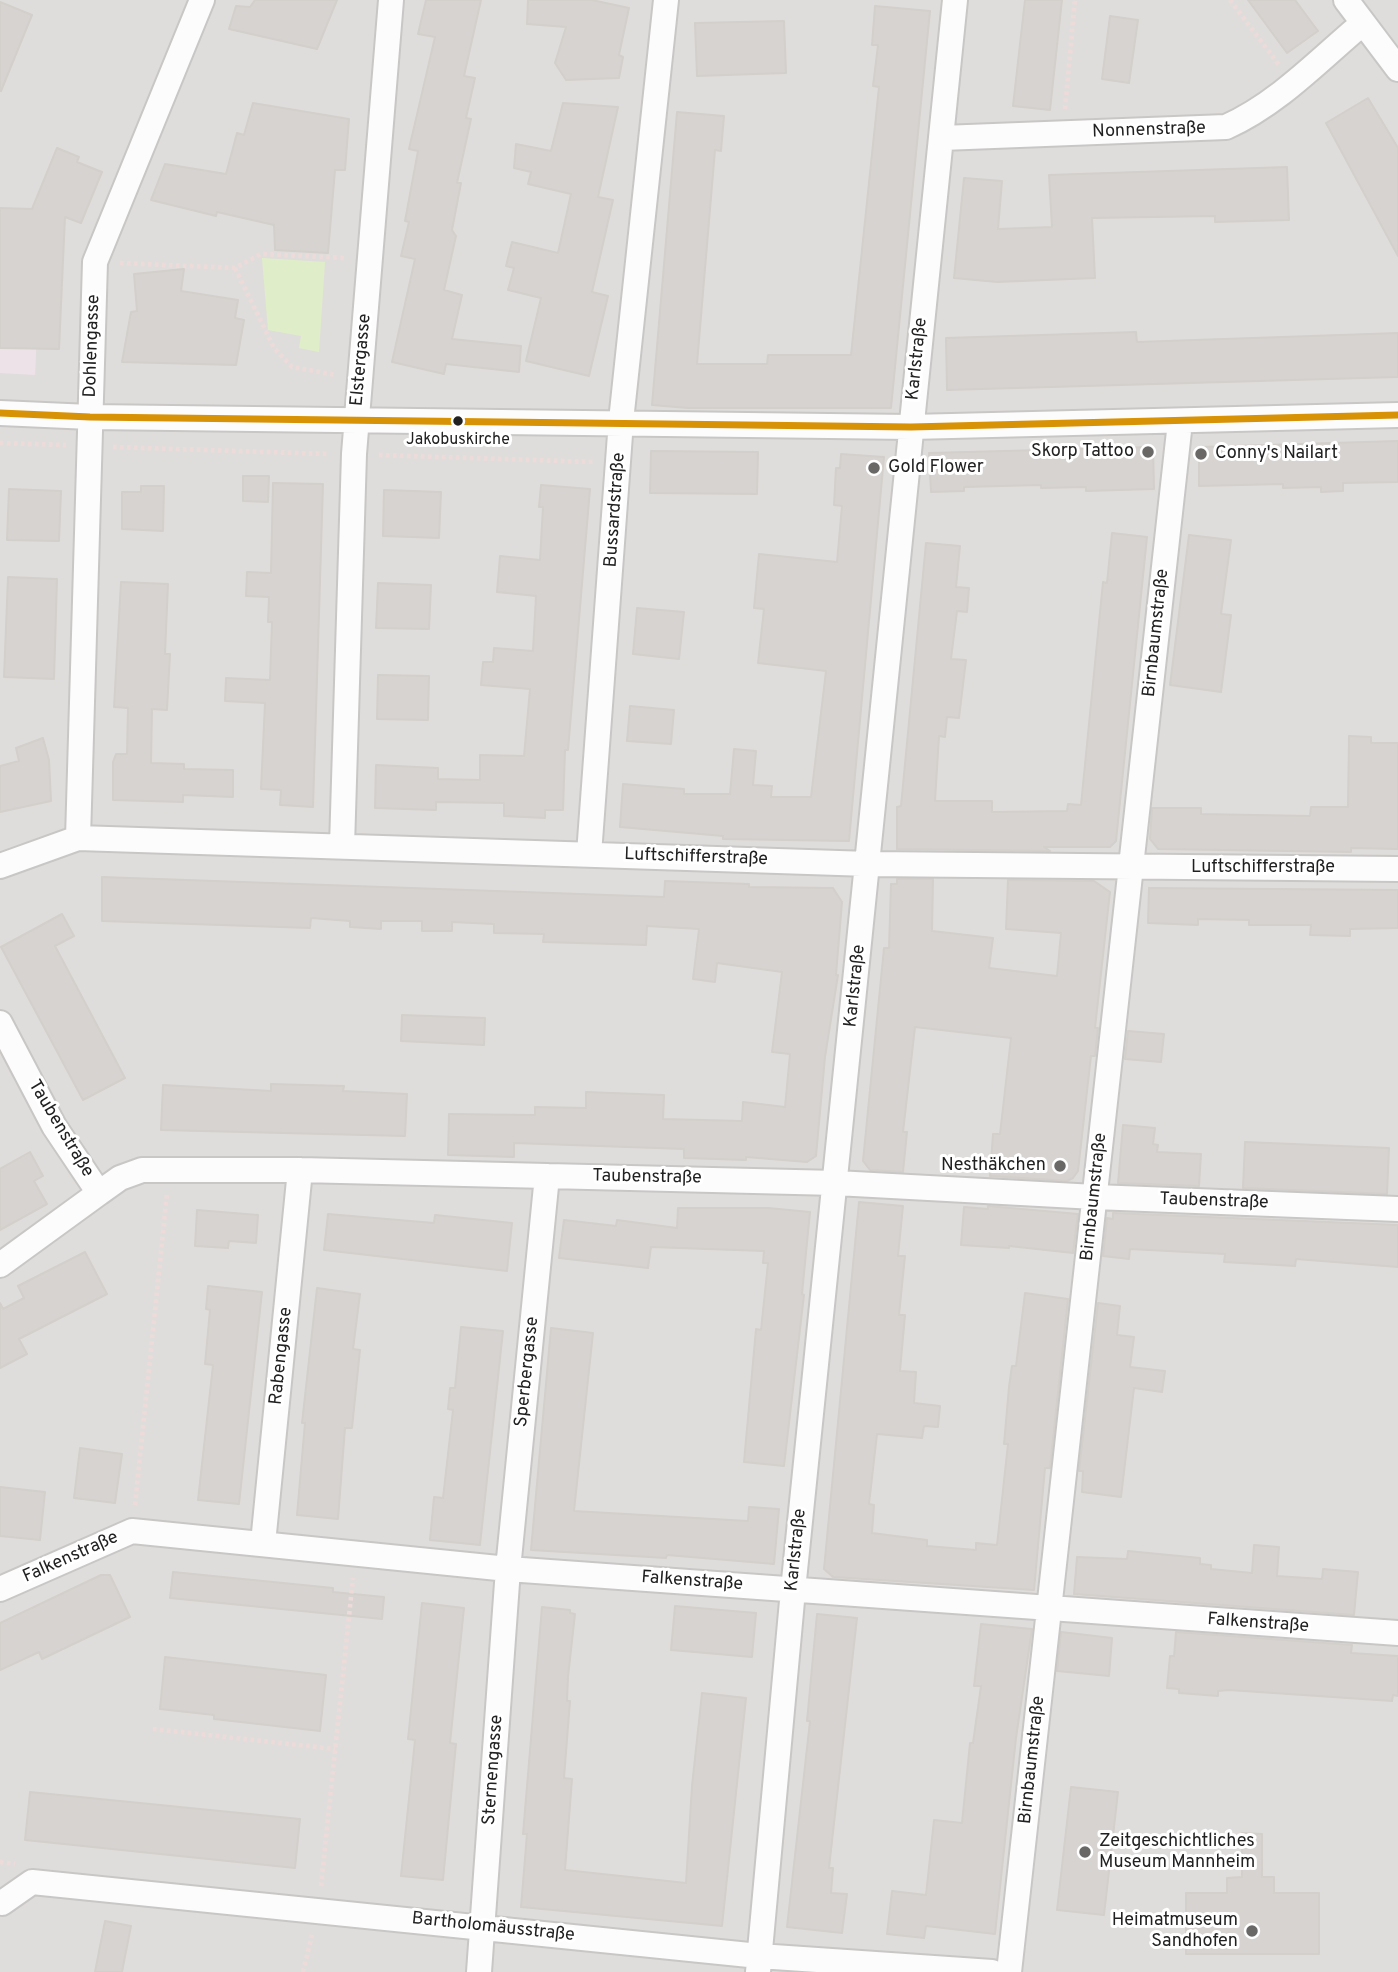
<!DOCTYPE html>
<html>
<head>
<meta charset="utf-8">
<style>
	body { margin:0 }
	canvas { display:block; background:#f0edea }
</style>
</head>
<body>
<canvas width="1398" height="1972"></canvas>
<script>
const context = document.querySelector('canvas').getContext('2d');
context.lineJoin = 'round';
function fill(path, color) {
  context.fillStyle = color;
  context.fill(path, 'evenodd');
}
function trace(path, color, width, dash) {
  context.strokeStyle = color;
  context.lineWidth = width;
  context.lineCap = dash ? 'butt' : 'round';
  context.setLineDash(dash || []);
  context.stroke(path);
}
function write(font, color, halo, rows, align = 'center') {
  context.font = font + ' Overpass,sans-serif';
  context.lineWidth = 6;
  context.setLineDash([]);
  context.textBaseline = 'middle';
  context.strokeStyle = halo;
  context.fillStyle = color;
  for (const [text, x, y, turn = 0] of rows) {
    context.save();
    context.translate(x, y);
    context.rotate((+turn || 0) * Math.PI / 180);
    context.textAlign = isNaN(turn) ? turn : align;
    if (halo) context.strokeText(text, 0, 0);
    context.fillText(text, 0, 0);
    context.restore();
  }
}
const residential = new Path2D(`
	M 0,0 L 1398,0 L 1398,1972 L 0,1972 Z`);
const industrial = new Path2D(`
	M 0,329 L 37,331 L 35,375 L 0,373 Z`);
const grass = new Path2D(`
	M 262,258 L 325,262 L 319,352 L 299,348 L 301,336 L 268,330 Z`);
const building = new Path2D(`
	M 255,0 L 337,0 L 317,49 L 229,29 L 236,6 L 250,7 Z
	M 426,0 L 481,0 L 464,76 L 475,78 L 466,118 L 471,119 L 457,183 L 461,183 L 452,230 L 456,236 L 444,290 L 462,295 L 452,339 L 521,346 L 519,372 L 446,364 L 444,374 L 392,362 L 415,259 L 401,256 L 409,222 L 405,221 L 418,151 L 409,149 L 435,37 L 418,34 Z
	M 528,0 L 592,0 L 629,8 L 619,55 L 623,57 L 619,78 L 566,80 L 555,63 L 566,27 L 527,24 Z
	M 1025,0 L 1062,0 L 1050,110 L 1013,106 Z
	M 1248,0 L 1295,0 L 1318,31 L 1287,53 Z
	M 0,2 L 32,15 L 1,91 L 0,91 Z
	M 875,6 L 930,11 L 891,408 L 688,408 L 652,405 L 677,112 L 724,116 L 721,151 L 715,150 L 697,364 L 767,364 L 768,355 L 851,355 L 879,87 L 873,86 L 878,45 L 872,45 Z
	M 1110,16 L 1138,20 L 1129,83 L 1102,79 Z
	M 784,21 L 786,73 L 697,76 L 695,23 Z
	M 1368,98 L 1398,148 L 1398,256 L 1326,123 Z
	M 253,103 L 349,119 L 345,170 L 335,170 L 328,253 L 275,250 L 274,225 L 217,212 L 216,216 L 151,200 L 165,164 L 226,174 L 237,133 L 244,135 Z
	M 563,103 L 618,107 L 598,197 L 613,200 L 592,292 L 608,296 L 589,376 L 526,361 L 541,298 L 508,290 L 514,268 L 506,266 L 512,242 L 558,253 L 571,194 L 528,184 L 531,172 L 514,168 L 516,144 L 551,151 Z
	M 57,148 L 79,157 L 77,162 L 102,172 L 81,223 L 65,217 L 59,349 L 0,348 L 0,208 L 32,209 Z
	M 1287,167 L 1289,220 L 1215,222 L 1215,216 L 1092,218 L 1095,278 L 997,282 L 954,278 L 964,178 L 1002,181 L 998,229 L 1052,227 L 1049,175 Z
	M 184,269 L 181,291 L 238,300 L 235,318 L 244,320 L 236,365 L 122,362 L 131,312 L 137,311 L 134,274 Z
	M 1136,332 L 1137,342 L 1398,333 L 1398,377 L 947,390 L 946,338 Z
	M 1398,441 L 1398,482 L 1343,483 L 1343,491 L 1321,492 L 1321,487 L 1283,488 L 1283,484 L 1199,486 L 1199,447 Z
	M 1153,447 L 1154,489 L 1086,491 L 1086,487 L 1041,488 L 1041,485 L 964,487 L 964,491 L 931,492 L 929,453 Z
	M 651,451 L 758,452 L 757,494 L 650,493 Z
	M 841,454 L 884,457 L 849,841 L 723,839 L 723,836 L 620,827 L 623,784 L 684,789 L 684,794 L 730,794 L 734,749 L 756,751 L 753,785 L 772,786 L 771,797 L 811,797 L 826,671 L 758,663 L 764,609 L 754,608 L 759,554 L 837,562 L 842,506 L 834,505 L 836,468 L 840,468 Z
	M 243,476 L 269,476 L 268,502 L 243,501 Z
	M 273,483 L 323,484 L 313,807 L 280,805 L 281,790 L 261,789 L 265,703 L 225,701 L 226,678 L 270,680 L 272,622 L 268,622 L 269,597 L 246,596 L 247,572 L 271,573 Z
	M 541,485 L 590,489 L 568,750 L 565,750 L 563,810 L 545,810 L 545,818 L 504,816 L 504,803 L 436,802 L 436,810 L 375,808 L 376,765 L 438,768 L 438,779 L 480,780 L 480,755 L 524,756 L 530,689 L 481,685 L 483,662 L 493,662 L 494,648 L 533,651 L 536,596 L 497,592 L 500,556 L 540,560 L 543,507 L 539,507 Z
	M 141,486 L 164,486 L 163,531 L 122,529 L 122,492 L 141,492 Z
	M 9,489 L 61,491 L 59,541 L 7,540 Z
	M 384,490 L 441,492 L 439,538 L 383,536 Z
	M 1112,533 L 1147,537 L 1116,841 L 1110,847 L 1044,847 L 1050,851 L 897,849 L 897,807 L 901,806 L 926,543 L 960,546 L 956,587 L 969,588 L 967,612 L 957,611 L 951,659 L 966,660 L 959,718 L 947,717 L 945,737 L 939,736 L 935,801 L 992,801 L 992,812 L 1067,811 L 1068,804 L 1081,805 L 1103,582 L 1107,583 Z
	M 1189,535 L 1231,540 L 1221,614 L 1231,615 L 1221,692 L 1170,685 Z
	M 8,577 L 57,579 L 54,679 L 4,677 Z
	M 121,582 L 168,584 L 165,654 L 170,654 L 167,710 L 152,709 L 151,763 L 184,764 L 184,769 L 233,770 L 233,797 L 183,795 L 183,802 L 113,800 L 113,762 L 116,754 L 127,754 L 128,708 L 114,707 Z
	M 378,583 L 431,585 L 429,629 L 376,628 Z
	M 637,608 L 684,612 L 679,659 L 633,654 Z
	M 378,675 L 429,676 L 428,720 L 377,719 Z
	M 630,706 L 674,710 L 671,744 L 627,741 Z
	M 1349,736 L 1371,737 L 1371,743 L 1398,743 L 1398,849 L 1351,848 L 1351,852 L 1158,849 L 1150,839 L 1152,808 L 1201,808 L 1201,814 L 1310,816 L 1311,807 L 1348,807 Z
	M 43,738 L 49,760 L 51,801 L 0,812 L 0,766 L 19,761 L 16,748 Z
	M 102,877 L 664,897 L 665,881 L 749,884 L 749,887 L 833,888 L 842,902 L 836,975 L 838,975 L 825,1057 L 816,1156 L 807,1162 L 746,1157 L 746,1160 L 684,1158 L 684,1149 L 514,1143 L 514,1157 L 448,1155 L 449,1114 L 535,1115 L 535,1107 L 586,1108 L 586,1092 L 664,1095 L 663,1119 L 742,1121 L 743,1102 L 785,1107 L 790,1054 L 772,1052 L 782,972 L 717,963 L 715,982 L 693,979 L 699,929 L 647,926 L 646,945 L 543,942 L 544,934 L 494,933 L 494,924 L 452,922 L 452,931 L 422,931 L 422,921 L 381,921 L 381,929 L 350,927 L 350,921 L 311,918 L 310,928 L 102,921 Z
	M 897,879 L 933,879 L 932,931 L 993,938 L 989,968 L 1057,976 L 1061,933 L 1006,929 L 1008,880 L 1094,881 L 1110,892 L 1095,1028 L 1098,1028 L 1095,1056 L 1091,1056 L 1078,1171 L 1073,1178 L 1067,1181 L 990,1176 L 993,1134 L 1000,1134 L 1011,1038 L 915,1027 L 903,1132 L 907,1132 L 903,1172 L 870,1170 L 863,1161 L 884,948 L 889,948 L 891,884 L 897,884 Z
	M 1149,888 L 1398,890 L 1398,928 L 1350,929 L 1350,936 L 1310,935 L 1311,925 L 1249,925 L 1249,920 L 1198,919 L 1198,925 L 1148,923 Z
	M 62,914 L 74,936 L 55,946 L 125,1078 L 83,1100 L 1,947 Z
	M 402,1015 L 485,1018 L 484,1045 L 401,1041 Z
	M 1128,1031 L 1164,1034 L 1161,1062 L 1125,1059 Z
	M 271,1084 L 344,1086 L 343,1091 L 407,1094 L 405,1136 L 161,1130 L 163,1085 L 271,1091 Z
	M 1123,1125 L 1155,1128 L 1153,1144 L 1158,1145 L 1157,1152 L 1201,1154 L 1199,1186 L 1118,1183 Z
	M 1245,1142 L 1389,1148 L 1387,1194 L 1243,1188 Z
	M 30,1152 L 43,1176 L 34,1181 L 47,1204 L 0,1230 L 0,1169 Z
	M 859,1202 L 903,1206 L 898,1256 L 905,1256 L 899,1315 L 905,1315 L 900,1371 L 916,1372 L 914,1403 L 940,1406 L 938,1427 L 924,1426 L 922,1438 L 877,1434 L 869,1504 L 874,1505 L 872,1533 L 927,1540 L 927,1546 L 976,1550 L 976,1543 L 997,1545 L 1008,1444 L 1004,1444 L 1009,1387 L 1012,1366 L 1016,1366 L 1025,1293 L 1068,1299 L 1050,1468 L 1045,1468 L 1034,1590 L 833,1577 L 824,1569 Z
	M 988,1206 L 1078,1214 L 1073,1253 L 1009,1246 L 1009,1248 L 961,1245 L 964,1207 L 988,1209 Z
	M 678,1208 L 768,1208 L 810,1212 L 802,1294 L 804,1295 L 784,1466 L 744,1462 L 756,1329 L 761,1330 L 768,1263 L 763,1263 L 764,1251 L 651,1247 L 648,1268 L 559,1258 L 564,1220 L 616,1226 L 617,1220 L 677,1228 Z
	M 197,1210 L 258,1215 L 256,1243 L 229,1241 L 228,1248 L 195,1246 Z
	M 1113,1213 L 1398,1225 L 1398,1267 L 1296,1259 L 1295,1266 L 1224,1262 L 1225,1254 L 1130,1249 L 1129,1259 L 1103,1256 L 1107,1218 L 1113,1219 Z
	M 328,1214 L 434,1223 L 435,1215 L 512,1223 L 507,1271 L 324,1250 Z
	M 85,1252 L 107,1294 L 19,1339 L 27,1354 L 0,1368 L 0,1303 L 3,1309 L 24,1298 L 18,1286 Z
	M 208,1286 L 262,1292 L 239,1504 L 198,1500 L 213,1365 L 205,1364 L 210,1310 L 206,1309 Z
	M 317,1288 L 360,1294 L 353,1349 L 360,1350 L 352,1428 L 345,1428 L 338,1519 L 297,1515 L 305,1423 L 302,1423 Z
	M 1098,1303 L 1120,1306 L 1117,1335 L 1134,1337 L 1130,1367 L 1165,1371 L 1162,1392 L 1134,1388 L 1121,1497 L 1082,1492 L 1083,1471 L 1079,1471 Z
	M 461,1327 L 503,1331 L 480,1545 L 430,1540 L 434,1497 L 443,1498 L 453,1410 L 448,1409 L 450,1388 L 455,1388 Z
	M 551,1328 L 593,1333 L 574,1511 L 748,1521 L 749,1507 L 779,1509 L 774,1564 L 667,1555 L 666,1558 L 531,1550 Z
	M 80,1448 L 122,1454 L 115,1503 L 74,1498 Z
	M 0,1487 L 45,1492 L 40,1540 L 0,1536 Z
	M 1254,1545 L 1279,1547 L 1277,1576 L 1322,1579 L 1323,1569 L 1358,1572 L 1354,1615 L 1074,1594 L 1077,1557 L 1127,1559 L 1128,1551 L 1200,1558 L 1200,1564 L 1211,1565 L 1211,1569 L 1252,1573 Z
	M 173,1572 L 333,1588 L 333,1592 L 384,1597 L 382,1619 L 170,1598 Z
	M 101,1575 L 110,1575 L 130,1617 L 42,1659 L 39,1652 L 0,1670 L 0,1623 Z
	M 422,1603 L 464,1608 L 450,1743 L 456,1744 L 443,1880 L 401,1876 L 415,1740 L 408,1739 Z
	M 675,1606 L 756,1613 L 752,1657 L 671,1650 Z
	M 542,1607 L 570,1610 L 570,1613 L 575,1614 L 568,1677 L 567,1701 L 570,1701 L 564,1778 L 572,1779 L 565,1870 L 686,1883 L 692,1786 L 702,1693 L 746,1698 L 722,1926 L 521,1907 L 527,1834 L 523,1834 Z
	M 817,1614 L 857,1618 L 829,1868 L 833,1868 L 831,1893 L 847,1894 L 842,1933 L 787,1927 L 810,1721 L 807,1721 Z
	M 981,1624 L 1032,1629 L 1016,1738 L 995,1934 L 926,1926 L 924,1938 L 887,1934 L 892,1891 L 926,1895 L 934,1820 L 962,1823 L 970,1743 L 973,1743 L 981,1686 L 974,1686 Z
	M 1061,1632 L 1112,1638 L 1109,1676 L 1057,1671 Z
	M 1176,1632 L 1352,1645 L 1351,1653 L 1398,1656 L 1398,1696 L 1393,1695 L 1392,1701 L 1229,1690 L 1218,1691 L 1218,1696 L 1179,1693 L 1179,1689 L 1167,1688 L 1170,1656 L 1174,1656 Z
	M 165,1657 L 326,1675 L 320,1731 L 214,1719 L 214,1715 L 160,1709 Z
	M 1071,1787 L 1118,1792 L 1104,1915 L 1057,1910 Z
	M 30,1792 L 300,1819 L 295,1868 L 25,1840 Z
	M 1242,1833 L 1262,1834 L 1262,1877 L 1274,1877 L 1274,1893 L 1319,1893 L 1319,1954 L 1186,1954 L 1186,1893 L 1227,1893 L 1227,1878 L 1242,1877 Z
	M 105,1921 L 131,1926 L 122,1972 L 95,1972 Z`);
const path = new Path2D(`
	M 1230,0 L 1279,65
	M 1065,109 L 1075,0
	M 120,263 L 235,268 L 261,254 L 345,258
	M 235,268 L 274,348 L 292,367 L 336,375
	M 0,443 L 66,445
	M 113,447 L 328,454
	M 379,455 L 594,462
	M 135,1505 L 167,1194
	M 153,1729 L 335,1749
	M 0,1862 L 15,1864
	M 321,1886 L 353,1578
	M 303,1972 L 312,1935`);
const minor = new Path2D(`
	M 1346,0 L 1398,69
	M 942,138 L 1226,127 C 1278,104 1320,59 1363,23
	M 0,413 L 90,417 L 911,427 L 1398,415
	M 78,838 L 95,262 L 202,0
	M 342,846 L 354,454 L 391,0
	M 589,854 L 621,421 L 666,0
	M 0,866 L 78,838 L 869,864 L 1398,869
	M 0,1023 L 54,1126 L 99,1193 L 120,1178 L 142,1170 L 300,1170 L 836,1183 L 1095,1197 L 1398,1209
	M 0,1265 L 99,1193
	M 263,1543 L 300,1170
	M 0,1589 L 132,1531 L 508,1569 L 1398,1633
	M 2,1903 L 32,1882 L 759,1956 L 992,1972
	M 479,1972 L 508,1569 L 547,1176
	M 758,1972 L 793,1590 L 955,0
	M 1009,1972 L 1180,422`);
const bus1 = new Path2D(`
	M 0,413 L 90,417 L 911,427 L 1398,415`);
const markers = [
	[458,421,6,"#212121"],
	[1148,452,7,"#696867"],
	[1201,454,7,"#696867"],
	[874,468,7,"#696867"],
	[1060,1166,7,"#696867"],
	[1085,1852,7,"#696867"],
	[1252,1931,7,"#696867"]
];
const busNames = [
	["Jakobuskirche",458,441]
];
const streetNames = [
	["Nonnenstraße",1149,131,-2],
	["Dohlengasse",93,346,-88],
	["Karlstraße",918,359,-84],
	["Elstergasse",362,360,-85],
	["Bussardstraße",616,510,-86],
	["Birnbaumstraße",1157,633,-84],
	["Luftschifferstraße",696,858,2],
	["Luftschifferstraße",1263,868],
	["Karlstraße",856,986,-84],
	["Taubenstraße",60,1129,59],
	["Taubenstraße",647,1178,1],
	["Birnbaumstraße",1095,1197,-84],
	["Taubenstraße",1214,1202,2],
	["Rabengasse",282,1356,-84],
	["Sperbergasse",528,1372,-84],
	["Karlstraße",797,1550,-84],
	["Falkenstraße",71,1558,-24],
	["Falkenstraße",692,1582,4],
	["Falkenstraße",1258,1624,4],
	["Birnbaumstraße",1033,1760,-84],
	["Sternengasse",494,1770,-86],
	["Bartholomäusstraße",493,1928,6]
];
const poiNames = [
	["Skorp Tattoo",1134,452],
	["Conny's Nailart",1215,454,"left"],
	["Gold Flower",888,468,"left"],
	["Nesthäkchen",1046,1166],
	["Zeitgeschichtliches",1099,1842,"left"],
	["Museum Mannheim",1099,1863,"left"],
	["Heimatmuseum",1238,1921],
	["Sandhofen",1238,1942]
];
fill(residential, '#dfdddb');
fill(industrial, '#eee2e9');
fill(grass, '#dfeec8');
fill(building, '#d6d3d1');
trace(building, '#d3cfcb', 2);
trace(minor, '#c8c7c6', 28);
trace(path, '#eddbda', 4.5, [3.5, 3.5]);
trace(minor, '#fdfcfc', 24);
trace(bus1, '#d79205', 7);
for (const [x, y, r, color] of markers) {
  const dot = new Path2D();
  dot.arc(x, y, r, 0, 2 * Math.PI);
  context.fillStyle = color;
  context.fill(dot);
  trace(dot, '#fff', 2.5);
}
write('16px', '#212121', '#fff', busNames);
write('18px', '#212121', '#fff', streetNames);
write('18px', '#212121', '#fff', poiNames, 'right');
</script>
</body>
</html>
